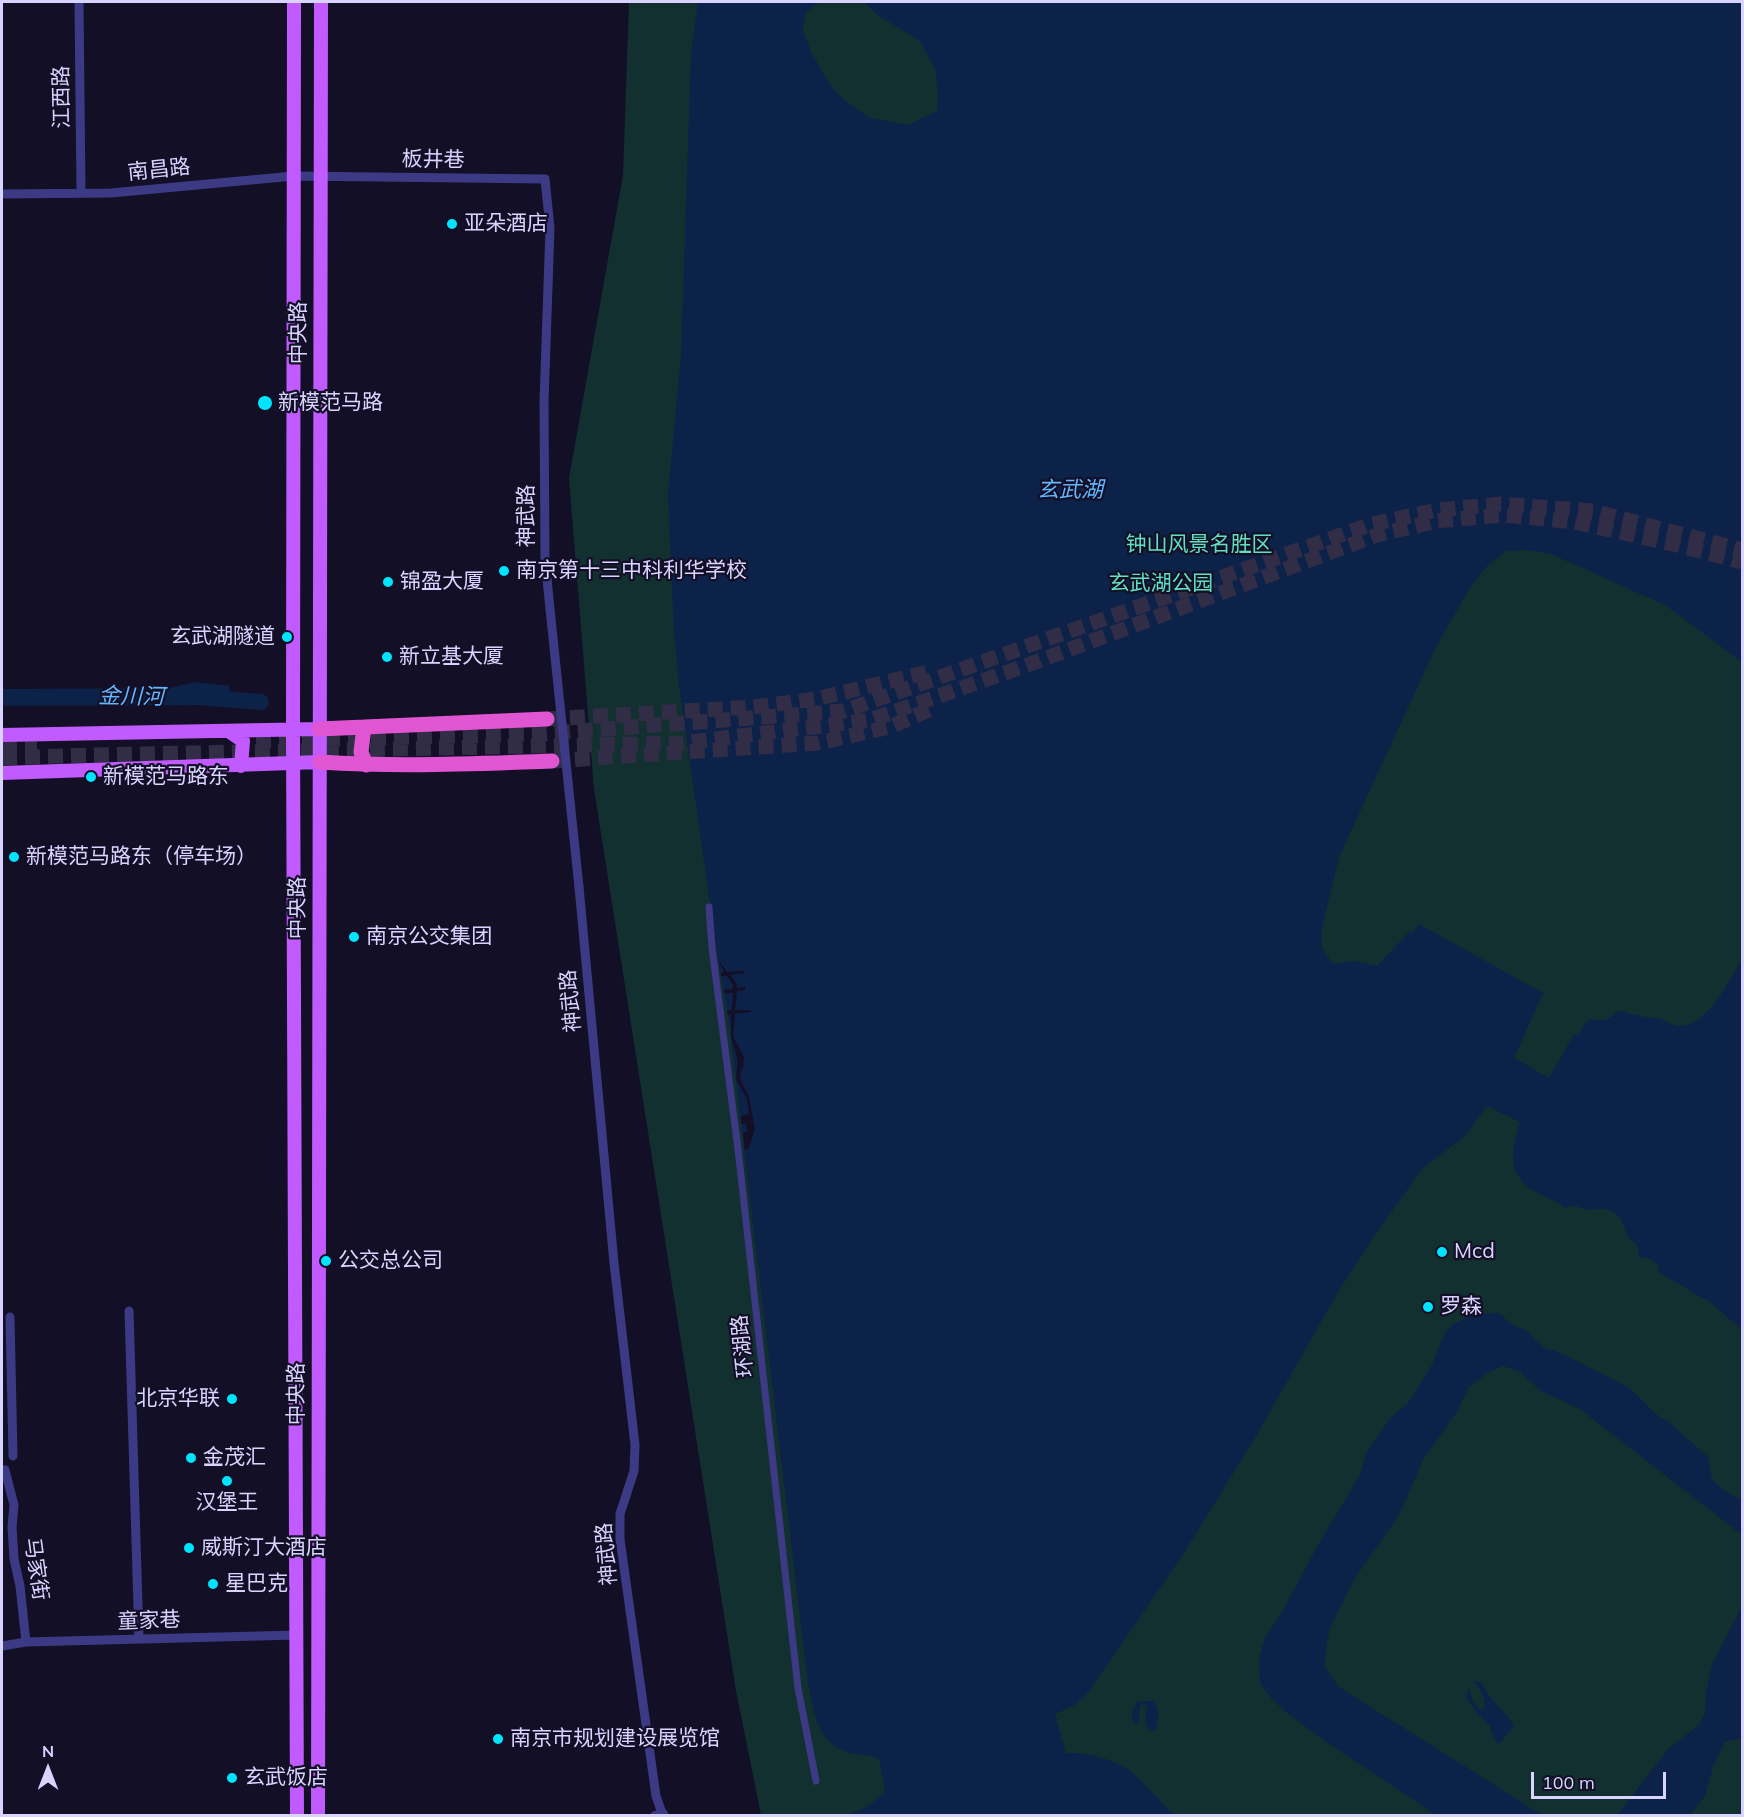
<!DOCTYPE html>
<html>
<head>
<meta charset="utf-8">
<style>
	body { margin:0 }
	#map { position:relative; width:1744px; height:1817px; overflow:hidden; background:#130f26; font-family:Mulish,sans-serif }
	canvas { display:block }
	.frame { position:absolute; inset:0; border:3px solid #d9d4ff; pointer-events:none }
	.north { position:absolute; left:18px; top:1739px; width:60px; height:60px; -webkit-text-stroke:4px #130f26; paint-order:stroke; rotate:0deg; font-size:16px; font-weight:700; line-height:24px; text-align:center; color:#d9d4ff }
	.north::after { content:''; display:block; margin:auto; width:21px; height:27px; background:#d9d4ff; clip-path:polygon(50% 0,100% 100%,50% 72%,0 100%) }
	.scale { position:absolute; left:1531px; top:1772px; width:135px; height:27px; box-sizing:border-box; border:3px solid #d9d4ff; border-top:0; padding-left:8px; font-size:18px; line-height:21px; white-space:nowrap; color:#d9d4ff; -webkit-text-stroke:4px #130f26; paint-order:stroke }
</style>
</head>
<body>
<div id="map">
<canvas width="1744" height="1817"></canvas>
<div class="frame"></div>
<div class="north">N</div>
<div class="scale">100 m</div>
</div>
<script>
const context = document.querySelector('canvas').getContext('2d');
context.lineJoin = 'round';
function fill(path, color) {
  context.fillStyle = color;
  context.fill(path, 'evenodd');
}
function trace(path, color, width, dash) {
  context.strokeStyle = color;
  context.lineWidth = width;
  context.lineCap = dash ? 'butt' : 'round';
  context.setLineDash(dash || []);
  context.stroke(path);
}
function write(font, color, halo, rows, align = 'center') {
  context.font = font + ' Mulish,"Noto Sans SC",sans-serif';
  context.lineWidth = 4.5;
  context.setLineDash([]);
  context.textBaseline = 'middle';
  context.strokeStyle = halo;
  context.fillStyle = color;
  for (const [text, x, y, turn = 0] of rows) {
    context.save();
    context.translate(x, y);
    context.rotate((+turn || 0) * Math.PI / 180);
    context.textAlign = isNaN(turn) ? turn : align;
    if (halo) context.strokeText(text, 0, 0);
    context.fillText(text, 0, 0);
    context.restore();
  }
}
const green = new Path2D(`
	M 629,2 L 1742,2 L 1742,1815 L 761,1815 L 736,1691 L 594,789 L 569,478 L 623,175 Z`);
const water = new Path2D(`
	M 698,2 L 819,2 L 806,12 L 803,30 L 811,52 L 831,86 L 844,100 L 870,118 L 908,125 L 937,111 L 938,95 L 935,69 L 920,41 L 879,16 L 864,2 L 1742,2 L 1742,662 L 1665,605 L 1551,554 L 1527,550 L 1506,551 L 1488,565 L 1471,586 L 1437,645 L 1339,857 L 1322,928 L 1322,948 L 1333,964 L 1355,961 L 1377,966 L 1410,931 L 1413,933 L 1419,924 L 1543,993 L 1514,1058 L 1549,1078 L 1574,1034 L 1578,1035 L 1585,1023 L 1592,1019 C 1614,1024 1613,1010 1621,1011 C 1626,1011 1631,1015 1635,1015 C 1641,1016 1653,1019 1659,1018 C 1664,1020 1670,1024 1676,1025 C 1705,1032 1730,979 1742,959 L 1742,1330 L 1710,1302 L 1658,1272 L 1659,1267 C 1652,1259 1649,1257 1639,1258 C 1640,1242 1632,1244 1627,1234 C 1620,1219 1621,1211 1602,1209 C 1597,1208 1592,1210 1587,1210 C 1578,1207 1574,1203 1565,1208 C 1556,1200 1546,1198 1536,1192 C 1506,1176 1511,1149 1520,1122 L 1487,1106 L 1465,1136 L 1423,1168 L 1379,1229 L 1338,1292 L 1255,1438 L 1182,1556 L 1088,1693 L 1073,1706 L 1055,1714 L 1066,1753 C 1086,1752 1109,1758 1126,1768 C 1141,1778 1160,1802 1174,1815 L 847,1815 L 867,1807 L 885,1792 L 879,1759 C 870,1754 860,1755 850,1753 C 815,1743 816,1715 808,1684 L 728,1015 L 718,960 L 679,686 L 674,631 L 668,495 L 681,355 L 691,53 Z
	M 195,682 L 229,686 L 231,705 L 2,706 L 2,689 L 169,688 Z
	M 1499,1313 L 1512,1325 L 1524,1329 L 1547,1350 L 1553,1350 L 1571,1358 L 1630,1388 L 1656,1414 L 1670,1423 L 1708,1457 L 1712,1479 L 1722,1489 L 1736,1497 L 1742,1499 L 1742,1535 L 1580,1409 L 1541,1391 L 1519,1371 L 1503,1366 L 1489,1372 L 1469,1387 L 1458,1410 L 1423,1460 L 1399,1515 L 1355,1578 L 1330,1628 L 1326,1647 L 1325,1667 L 1339,1687 L 1542,1815 L 1436,1815 L 1329,1744 L 1287,1713 L 1272,1699 L 1260,1683 L 1259,1658 L 1265,1637 L 1282,1612 L 1319,1543 L 1360,1475 L 1366,1453 L 1391,1417 L 1408,1403 L 1432,1365 L 1445,1332 L 1452,1325 L 1473,1314 Z
	M 1742,1606 L 1742,1738 L 1725,1742 L 1713,1767 L 1705,1796 L 1690,1815 L 1617,1815 L 1670,1747 L 1698,1726 L 1705,1714 L 1706,1692 L 1712,1665 Z
	M 1473,1681 L 1481,1682 C 1484,1686 1486,1691 1489,1695 C 1497,1706 1508,1715 1514,1726 L 1499,1744 C 1494,1741 1491,1732 1490,1726 L 1476,1712 L 1466,1697 L 1469,1687 C 1471,1697 1473,1705 1482,1711 C 1489,1699 1480,1690 1473,1681 Z
	M 1144,1701 L 1153,1701 C 1161,1710 1159,1722 1155,1731 L 1151,1730 L 1145,1725 L 1147,1705 L 1140,1705 L 1139,1722 L 1137,1724 L 1133,1721 C 1131,1715 1133,1708 1137,1702 Z`);
const pier = new Path2D(`
	M 718,960 L 727,972 L 744,971 L 745,973 L 730,975 L 737,984 L 737,988 L 745,987 L 745,990 L 737,991 L 735,1010 L 750,1010 L 751,1012 L 735,1014 L 733,1036 L 744,1057 L 743,1069 L 741,1069 L 740,1078 L 749,1097 L 755,1129 L 749,1148 L 745,1150 L 743,1132 L 747,1132 L 746,1124 L 741,1124 L 741,1116 L 749,1114 L 747,1099 L 736,1079 L 738,1061 L 731,1037 L 731,1015 L 728,1015 L 727,1011 L 732,1010 L 733,993 L 725,993 L 724,990 L 732,989 L 733,985 L 727,976 L 721,976 L 721,973 L 724,972 Z`);
const river = new Path2D(`
	M 208,698 L 261,702`);
const trunkTunnel = new Path2D(`
	M 547,719 L 753,707 L 816,699 L 928,672
	M 256,741 L 539,734 L 844,711 L 1372,524 L 1437,510 L 1501,504 L 1593,511 L 1742,550
	M 2,748 L 37,747
	M 2,758 L 94,755 L 683,743 L 870,720 L 1022,667 L 1377,535 L 1436,521 L 1504,515 L 1575,522 L 1677,545 L 1742,562
	M 552,761 L 818,743 L 890,727 L 933,708`);
const pedestrian = new Path2D(`
	M 709,907 L 712,948 L 738,1149 L 798,1688 L 816,1781`);
const minor = new Path2D(`
	M 79,2 L 81,193
	M 2,194 L 111,193 L 294,176 L 545,179 L 550,228 L 544,402 L 545,559 L 550,609
	M 579,887 L 614,1263 L 635,1445 L 634,1471 L 620,1514 L 620,1539 L 656,1796 L 663,1816
	M 129,1311 L 139,1639
	M 10,1317 L 13,1456
	M 2,1470 L 5,1470 L 14,1505 L 12,1527 L 14,1559 L 20,1586 L 26,1642
	M 2,1646 L 26,1642 L 297,1635`);
const tertiary = new Path2D(`
	M 655,1816 L 663,1814`);
const primary = new Path2D(`
	M 294,2 L 293,730 L 297,1816
	M 230,732 L 243,741 L 241,766
	M 2,735 L 319,729
	M 2,773 L 320,762
	M 318,1816 C 317,1211 320,606 321,2`);
const trunk = new Path2D(`
	M 364,727 L 361,752 L 366,765
	M 319,729 L 547,719
	M 320,762 C 397,767 475,764 552,761`);
const minorBridge = new Path2D(`
	M 550,609 L 579,887`);
const markers = [
	[452,224,6,"#00e5ff"],
	[265,403,8,"#00e5ff"],
	[504,571,6,"#00e5ff"],
	[388,582,6,"#00e5ff"],
	[287,637,6,"#00e5ff"],
	[387,657,6,"#00e5ff"],
	[91,777,6,"#00e5ff"],
	[14,857,6,"#00e5ff"],
	[354,937,6,"#00e5ff"],
	[1442,1252,6,"#00e5ff"],
	[326,1261,6,"#00e5ff"],
	[1428,1307,6,"#00e5ff"],
	[232,1399,6,"#00e5ff"],
	[191,1458,6,"#00e5ff"],
	[227,1481,6,"#00e5ff"],
	[189,1548,6,"#00e5ff"],
	[213,1584,6,"#00e5ff"],
	[498,1739,6,"#00e5ff"],
	[232,1778,6,"#00e5ff"]
];
const streetNames = [
	["江西路",62,97,-91],
	["板井巷",433,160,1],
	["南昌路",159,170,-6],
	["中央路",299,333,-90],
	["神武路",527,516,-90],
	["中央路",298,908,-90],
	["神武路",571,1001,-95],
	["环湖路",743,1346,-96],
	["中央路",297,1394,-90],
	["神武路",607,1554,-95],
	["马家街",36,1569,82],
	["童家巷",149,1621,-2]
];
const poiNames = [
	["亚朵酒店",464,224],
	["新模范马路",278,403],
	["南京第十三中科利华学校",516,571],
	["锦盈大厦",400,582],
	["玄武湖隧道",275,637,"right"],
	["新立基大厦",399,657],
	["新模范马路东",103,777],
	["新模范马路东（停车场）",26,857],
	["南京公交集团",366,937],
	["Mcd",1454,1252],
	["公交总公司",338,1261],
	["罗森",1440,1307],
	["北京华联",220,1399,"right"],
	["金茂汇",203,1458],
	["汉堡王",227,1503,"center"],
	["威斯汀大酒店",201,1548],
	["星巴克",225,1584],
	["南京市规划建设展览馆",510,1739],
	["玄武饭店",244,1778]
];
const parkNames = [
	["钟山风景名胜区",1199,545],
	["玄武湖公园",1161,584]
];
const waterNames = [
	["玄武湖",1070,490],
	["金川河",131,697,1]
];
fill(green, '#12302f');
fill(water, '#0c2248');
fill(pier, '#130f26');
trace(river, '#0c2248', 16);
trace(trunkTunnel, '#312d47', 15, [15, 8]);
trace(pedestrian, '#3d3a85', 7);
trace(minor, '#3d3a85', 9);
trace(tertiary, '#3d3a85', 10);
trace(primary, '#c25bff', 14);
trace(trunk, '#e055d1', 15);
trace(minorBridge, '#3d3a85', 9);
for (const [x, y, r, color] of markers) {
  const dot = new Path2D();
  dot.arc(x, y, r, 0, 2 * Math.PI);
  context.fillStyle = color;
  context.fill(dot);
  trace(dot, '#130f26', 2);
}
write('21px', '#d9d4ff', '#130f26', streetNames);
write('21px', '#d9d4ff', '#130f26', poiNames, 'left');
write('21px', '#5fe0c0', '#130f26', parkNames);
write('italic 22px', '#62b6ff', '#130f26', waterNames);
</script>
</body>
</html>
